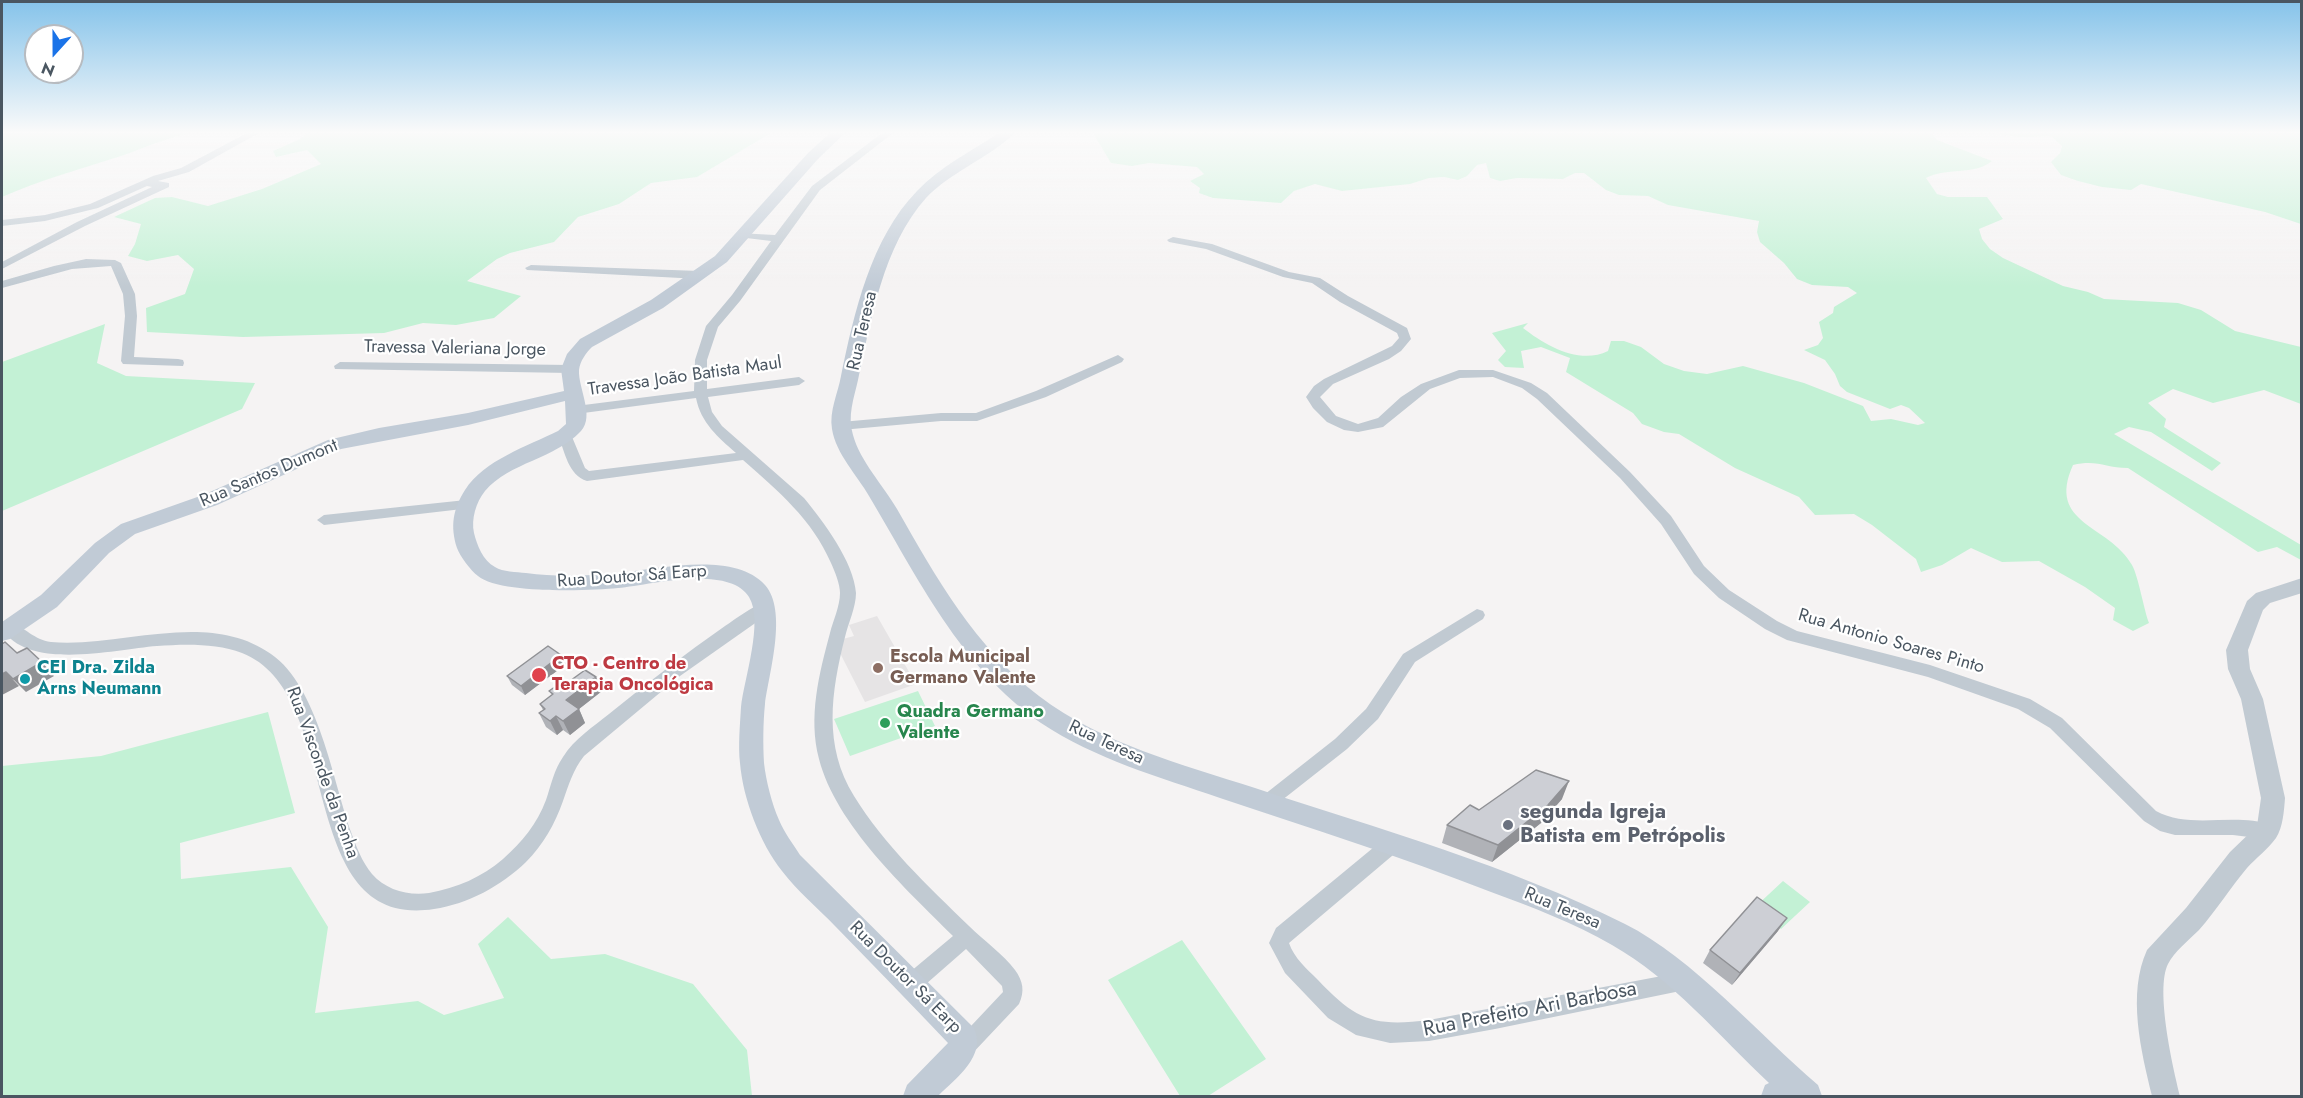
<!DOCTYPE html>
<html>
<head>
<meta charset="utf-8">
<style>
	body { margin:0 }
	#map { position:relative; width:2303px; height:1098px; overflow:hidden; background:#f5f3f3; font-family:Jost,sans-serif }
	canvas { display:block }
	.frame { position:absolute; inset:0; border:3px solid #4a5661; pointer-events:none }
	.north { position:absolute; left:24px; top:24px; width:60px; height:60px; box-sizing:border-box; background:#fff; border:2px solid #b7bbc0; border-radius:50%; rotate:201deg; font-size:16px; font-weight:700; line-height:24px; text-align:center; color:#4a5661 }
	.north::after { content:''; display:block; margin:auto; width:21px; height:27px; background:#1a73e8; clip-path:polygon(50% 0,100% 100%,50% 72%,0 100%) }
</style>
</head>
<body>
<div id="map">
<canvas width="2303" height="1098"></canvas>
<div class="frame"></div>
<div class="north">N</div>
</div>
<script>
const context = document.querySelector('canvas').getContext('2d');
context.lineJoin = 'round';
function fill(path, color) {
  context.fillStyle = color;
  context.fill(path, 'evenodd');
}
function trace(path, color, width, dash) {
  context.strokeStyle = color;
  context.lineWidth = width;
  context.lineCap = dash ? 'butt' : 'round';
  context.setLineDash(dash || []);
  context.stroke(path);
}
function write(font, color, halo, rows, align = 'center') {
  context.font = font + ' Jost,sans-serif';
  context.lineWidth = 4.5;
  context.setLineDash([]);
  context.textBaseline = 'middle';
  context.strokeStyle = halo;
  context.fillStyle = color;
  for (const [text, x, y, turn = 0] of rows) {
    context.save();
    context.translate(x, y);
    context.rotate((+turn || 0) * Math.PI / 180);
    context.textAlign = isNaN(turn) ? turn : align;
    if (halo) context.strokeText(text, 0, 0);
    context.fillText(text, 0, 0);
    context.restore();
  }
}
const education = new Path2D(`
	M 877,616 L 916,684 L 865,702 L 840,653 L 843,639 L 854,636 L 849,625 Z`);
const green = new Path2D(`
	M 2,133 L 192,133 C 167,137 145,148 121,156 C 81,169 40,180 2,197 Z
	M 307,133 L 771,133 L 697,177 L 651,183 L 619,204 L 578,217 L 554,242 L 510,253 L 497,259 L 467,281 L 521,296 L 494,318 L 456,325 L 423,323 L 384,333 L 243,337 L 147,332 L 146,308 L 185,294 L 194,269 L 178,255 L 147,261 L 128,256 L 135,244 L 141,224 L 114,217 L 155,198 L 172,197 L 208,206 L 262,189 L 321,164 L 307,150 L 276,157 L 273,151 L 300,139 Z
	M 1093,133 L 1932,133 L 1937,140 L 1992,161 C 1974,176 1946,167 1926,178 L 1937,194 L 1948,197 L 1987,197 L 2003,219 L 1979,229 L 1982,239 L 1990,249 L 2003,258 L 2063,286 L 2088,292 L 2104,299 L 2178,303 L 2201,310 L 2235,331 L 2301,347 L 2301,404 L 2264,390 L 2213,403 L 2173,389 L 2148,403 L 2166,419 L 2164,427 L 2221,463 L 2212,471 L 2151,432 L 2129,427 L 2114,434 L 2301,545 L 2301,560 L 2277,547 L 2258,552 L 2128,468 C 2105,468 2097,459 2073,465 C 2046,525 2109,524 2132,565 C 2138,575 2144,610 2149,623 L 2133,631 L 2113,620 L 2115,608 L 2085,587 L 2039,561 L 2002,562 L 1971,548 L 1942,565 L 1921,572 L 1916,559 L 1872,525 L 1854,514 L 1815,515 L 1799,497 L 1735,468 L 1679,434 L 1664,432 L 1642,424 L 1633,413 L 1566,372 L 1570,358 L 1541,347 L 1521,351 L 1524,368 L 1505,367 L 1498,360 L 1506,351 L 1492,333 L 1528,323 L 1523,328 C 1546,346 1580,365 1608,351 L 1611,341 L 1624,341 L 1641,347 L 1664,364 L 1684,371 L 1707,374 L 1743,366 L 1804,383 L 1863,406 L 1871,421 L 1891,419 L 1918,425 L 1925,423 L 1909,408 L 1901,405 L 1890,409 L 1847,392 L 1840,386 L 1835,374 L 1825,360 L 1804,350 L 1818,345 L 1823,338 L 1819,322 L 1833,313 L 1834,307 L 1857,293 L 1848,287 L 1812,285 L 1797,279 L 1784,263 L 1760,242 L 1757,232 L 1759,221 L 1668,205 L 1648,196 L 1619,195 L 1606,190 L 1584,173 L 1575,173 L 1563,179 L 1517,178 L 1500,181 L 1490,178 L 1486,163 L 1477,165 L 1467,176 L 1458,180 L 1444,177 L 1429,178 L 1410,184 L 1342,191 L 1315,184 L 1294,191 L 1281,203 L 1213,198 L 1199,193 L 1200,188 L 1190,181 L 1204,174 L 1197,167 L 1149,163 L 1132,166 L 1111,163 Z
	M 1997,133 L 2301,133 L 2301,224 L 2265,212 L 2141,184 L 2131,190 L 2102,187 L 2078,181 L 2061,175 L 2051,162 L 2060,153 L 2062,146 L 2051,136 C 2033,137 2015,139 1997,133 Z
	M 105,324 L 97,363 L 126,376 L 255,383 L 242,409 L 2,511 L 2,362 Z
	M 918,691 L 935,726 L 850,756 L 834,719 Z
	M 268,712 L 295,813 L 180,843 L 181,879 L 291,867 L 328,927 L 315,1013 L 418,1001 L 444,1015 L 504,998 L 478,944 L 508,917 L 551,959 L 605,954 L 693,984 L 747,1050 L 752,1096 L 2,1096 L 2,766 L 101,756 Z
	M 1783,881 L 1810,902 L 1781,929 L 1754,908 Z
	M 1182,940 L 1266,1059 L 1208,1096 L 1180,1096 L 1108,980 Z`);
const minor = new Path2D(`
	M 247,133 L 259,133 L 189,172 L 158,181 L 169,183 L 169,187 L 85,226 L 2,269 L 2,262 L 77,222 L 152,187 L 147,186 L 98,208 L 45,221 L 2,226 L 2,220 L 45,215 L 90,204 L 153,176 L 181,168 Z
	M 882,133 L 893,133 L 820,190 L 740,301 L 718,327 L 707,360 L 707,389 L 799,377 L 805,381 L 799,385 L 708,397 L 712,412 L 722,426 L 804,498 C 823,521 854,562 856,593 C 856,607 848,624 845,637 C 831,692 823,746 854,796 C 884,845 928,886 969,926 C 983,940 1003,954 1015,970 C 1023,981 1025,991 1019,1004 L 969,1057 L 962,1060 L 955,1057 L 951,1050 L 955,1043 L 1003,992 L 1002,986 L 966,949 L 918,991 L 911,994 L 904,991 L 901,984 L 904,977 L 953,936 C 906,889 836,825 819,759 C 808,717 819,674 830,633 C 833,621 840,606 840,593 C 840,584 835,572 831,563 C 812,519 778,491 743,460 L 587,481 C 568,475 565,452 558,435 L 560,432 L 570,432 L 585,468 L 589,471 L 736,453 C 718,437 701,423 696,398 L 576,414 L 569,410 L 576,406 L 694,391 L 695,360 L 706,326 L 732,295 L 771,241 L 738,237 L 738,233 L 775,235 L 812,186 Z
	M 1173,237 L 1212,244 L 1289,272 L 1320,278 L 1348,296 L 1407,328 L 1411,339 L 1401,351 L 1389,359 L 1333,384 L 1320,397 L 1336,416 L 1358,424 L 1378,418 L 1401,397 L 1421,384 L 1459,370 L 1493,370 L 1531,383 L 1547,393 L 1630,472 L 1671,516 L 1704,566 L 1729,590 L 1777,621 L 1797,631 L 1930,665 L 2030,699 L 2062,718 L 2156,811 C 2191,830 2234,812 2272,825 L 2274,831 L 2272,837 L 2265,839 L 2233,835 L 2175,835 L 2160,831 L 2144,821 L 2050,728 L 2018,709 L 1928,677 L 1787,640 L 1765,629 L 1719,598 L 1694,574 L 1661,524 L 1620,478 L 1537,399 L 1522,388 L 1493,377 L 1460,378 L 1430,389 L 1383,427 L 1358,432 L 1344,430 L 1327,422 L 1313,408 L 1306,397 L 1314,386 L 1324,379 L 1392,346 L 1399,338 L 1397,333 L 1340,302 L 1312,283 L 1283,277 L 1206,249 L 1169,242 L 1167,240 Z
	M 86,259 L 115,260 L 121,263 L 135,294 L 137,316 L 134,357 L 178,359 L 183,360 L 184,363 L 183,366 L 123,364 L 121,361 L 125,316 L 123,294 L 111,266 L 72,269 L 2,288 L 2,281 L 54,266 Z
	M 531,265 L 700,271 L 706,275 L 700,279 L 527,270 L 525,268 Z
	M 1118,355 L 1124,359 L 1122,362 L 1046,397 L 977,421 L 941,421 L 841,430 L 834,426 L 841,422 L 941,413 L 976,413 L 1036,391 Z
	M 340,362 L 570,365 L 576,369 L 570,373 L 335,369 L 334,366 Z
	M 466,500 L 473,505 L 471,508 L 324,525 L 317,520 L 324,515 Z
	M 765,602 L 771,604 L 773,608 L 771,612 L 680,676 L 584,756 C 573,770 569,784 563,801 C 555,824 543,845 526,862 C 501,886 468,904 434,909 C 292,931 347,694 242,653 C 216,643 184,644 157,646 C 116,649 27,672 2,628 L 4,624 L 10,622 C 25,627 34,640 51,642 C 122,648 207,609 271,654 C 318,686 333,781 351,832 C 356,846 362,862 372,874 C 386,890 408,896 429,893 C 457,888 482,877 503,859 C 522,842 537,824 546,800 C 551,785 554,770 563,757 C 574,739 593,727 609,714 C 646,684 685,654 725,626 C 737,618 751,607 765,602 Z
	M 1477,609 L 1483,611 L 1485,615 L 1483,619 L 1415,662 L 1378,719 L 1347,749 L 1272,808 L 1266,811 L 1260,808 L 1257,803 L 1260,798 L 1335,739 L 1366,709 L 1403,654 Z
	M 1392,836 L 1399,838 L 1401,844 L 1399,850 L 1289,943 C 1294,958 1307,969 1318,980 C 1356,1020 1373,1027 1429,1020 L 1683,972 L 1690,975 L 1693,982 L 1690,989 L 1495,1029 L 1429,1041 L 1390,1043 L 1356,1035 L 1328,1018 L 1285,973 L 1269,943 L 1276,928 L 1385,838 Z`);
const tertiary = new Path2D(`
	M 2302,578 L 2302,593 L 2270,603 L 2263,610 L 2248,650 L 2250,669 L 2263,699 L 2285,798 C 2284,811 2283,827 2276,838 C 2268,849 2256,858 2247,868 C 2230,888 2216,911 2199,930 C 2189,940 2174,952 2168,964 C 2155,990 2173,1068 2180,1096 L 2152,1096 C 2141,1051 2127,994 2147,950 L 2186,908 L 2230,852 L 2257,826 L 2261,798 L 2241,699 L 2228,669 L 2226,650 L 2247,601 L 2256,593 Z`);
const secondary = new Path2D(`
	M 830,133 L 845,133 L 818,159 L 727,262 L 663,308 L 592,347 C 586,353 580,361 579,370 C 578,388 595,416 581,431 C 555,459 510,462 485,491 C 476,502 471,519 474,533 C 477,545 483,561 495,567 C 503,572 516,572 526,573 C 555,577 587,576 616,573 C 657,570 733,550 765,585 C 788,611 769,673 765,704 C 763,723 763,745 764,763 C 766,781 772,804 779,820 C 784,832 793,844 800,855 L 974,1028 C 987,1056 956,1078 938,1096 L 903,1096 L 907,1085 L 948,1043 C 911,1004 873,965 835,926 C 818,908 797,891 782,871 C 760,843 743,799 740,763 C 738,746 740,725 741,707 C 744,679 764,621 749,597 C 729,564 649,585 618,588 C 589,591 499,594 478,576 C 470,570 460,556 457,548 C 450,526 453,509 465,490 C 484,460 528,446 558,431 L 566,424 L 565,401 L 468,425 L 341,449 L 217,505 L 135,534 L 109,553 L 57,607 L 10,639 L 2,641 L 2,622 L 41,595 L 95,543 L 121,524 L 203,495 L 328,440 L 379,428 L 468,413 L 564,391 L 561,369 L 567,354 L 580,339 L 651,300 L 715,256 L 808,153 Z
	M 999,133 L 1015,133 C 989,158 952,171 926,198 C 883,246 871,320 858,380 C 854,398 847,416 853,435 C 860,461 883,485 897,509 C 935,576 976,648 1039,696 C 1102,744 1181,764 1255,788 C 1379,829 1508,865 1625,924 C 1693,958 1759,1035 1818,1085 L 1822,1096 L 1761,1096 L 1765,1085 L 1769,1083 C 1719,1036 1672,979 1612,945 C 1574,923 1532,907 1491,892 C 1402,857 1310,828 1220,798 C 1159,777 1095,759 1041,723 C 960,667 918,578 869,496 C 857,475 836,454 832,429 C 829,411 838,393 841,376 C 854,313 871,238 917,191 C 940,167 971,151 999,133 Z`);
const wall = new Path2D(`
	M 561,655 L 566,664 L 525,695 L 512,685 L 507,676 Z
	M 596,677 L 602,691 L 579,709 L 585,723 L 570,735 L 563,730 L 557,735 L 546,727 L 539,713 L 543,710 L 540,704 L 552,695 L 549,691 Z
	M 1562,799 L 1541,823 L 1492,862 L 1442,843 L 1447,825 L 1479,810 Z
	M 1778,931 L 1732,985 L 1703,963 L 1710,950 Z`);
const shadedWall = new Path2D(`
	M 561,655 L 566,664 L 525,695 L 521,686 Z
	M 42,662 L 54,676 L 26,692 L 13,679 Z
	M 6,672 L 19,686 L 2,695 L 2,674 Z
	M 596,677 L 602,691 L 579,709 L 585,723 L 570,735 L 563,721 L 566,700 Z
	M 556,716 L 563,730 L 557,735 L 550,721 Z
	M 1569,781 L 1562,799 L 1541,823 L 1492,862 L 1498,845 Z
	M 1787,918 L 1778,931 L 1732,985 L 1740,973 Z`);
const building = new Path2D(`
	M 5,642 L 17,653 L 27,648 L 42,662 L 13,679 L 6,672 L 2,674 L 2,644 Z
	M 548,646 L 561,655 L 521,686 L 507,676 Z
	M 585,670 L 596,677 L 566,700 L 579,709 L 563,721 L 556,716 L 550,721 L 539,713 L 545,709 L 540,704 L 553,694 L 549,691 L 559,684 L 563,686 Z
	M 1536,770 L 1569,781 L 1548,805 L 1498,845 L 1447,825 L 1470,805 L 1479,810 Z
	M 1757,897 L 1787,918 L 1740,973 L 1710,950 Z`);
const markers = [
	[878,668,6,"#8d6e63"],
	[539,675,8,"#e0444e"],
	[25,679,6,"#0f9aa8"],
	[885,723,6,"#2e9e5b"],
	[1508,825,6,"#6b7280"]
];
const streetNames = [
	["Rua Teresa",863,331,-77],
	["Travessa Valeriana Jorge",455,349,1],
	["Travessa João Batista Maul",685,377,-8],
	["Rua Santos Dumont",269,474,-23],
	["Rua Doutor Sá Earp",632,577,-4],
	["Rua Antonio Soares Pinto",1891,642,16],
	["Rua Teresa",1106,743,25],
	["Rua Visconde da Penha",322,773,70],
	["Rua Teresa",1562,909,23],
	["Rua Doutor Sá Earp",905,978,45]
];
const educationNames = [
	["Escola Municipal",890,658],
	["Germano Valente",890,679]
];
const healthNames = [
	["CTO - Centro de",552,665],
	["Terapia Oncológica",552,686]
];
const cultureNames = [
	["CEI Dra. Zilda",37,669],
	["Arns Neumann",37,690]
];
const leisureNames = [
	["Quadra Germano",897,713],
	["Valente",897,734]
];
const nearWorshipnames = [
	["segunda Igreja",1520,813],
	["Batista em Petrópolis",1520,837]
];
const nearStreetnames = [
	["Rua Prefeito Ari Barbosa",1530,1010,-11]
];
fill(education, '#e6e4e5');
fill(green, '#c3f1d5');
fill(minor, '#c1cad2');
fill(tertiary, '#c1cad2');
fill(secondary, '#c1cbd6');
fill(wall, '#b0b2b7');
fill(shadedWall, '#909195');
fill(building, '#cdcfd5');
trace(building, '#909195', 1.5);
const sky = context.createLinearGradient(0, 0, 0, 287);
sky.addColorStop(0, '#85c3ea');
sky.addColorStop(0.46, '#fafafa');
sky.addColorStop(1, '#fafafa00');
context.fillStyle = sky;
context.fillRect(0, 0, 2303, 287);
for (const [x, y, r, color] of markers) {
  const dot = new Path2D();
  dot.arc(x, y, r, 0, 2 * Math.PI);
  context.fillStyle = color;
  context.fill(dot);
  trace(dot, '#fff', 2);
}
write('18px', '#4a5661', '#fff', streetNames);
write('bold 18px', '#785e54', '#fff', educationNames, 'left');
write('bold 18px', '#be3a42', '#fff', healthNames, 'left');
write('bold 18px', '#0d838f', '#fff', cultureNames, 'left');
write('bold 18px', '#27864d', '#fff', leisureNames, 'left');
write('bold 21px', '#5b616d', '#fff', nearWorshipnames, 'left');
write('21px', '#4a5661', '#fff', nearStreetnames);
</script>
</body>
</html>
